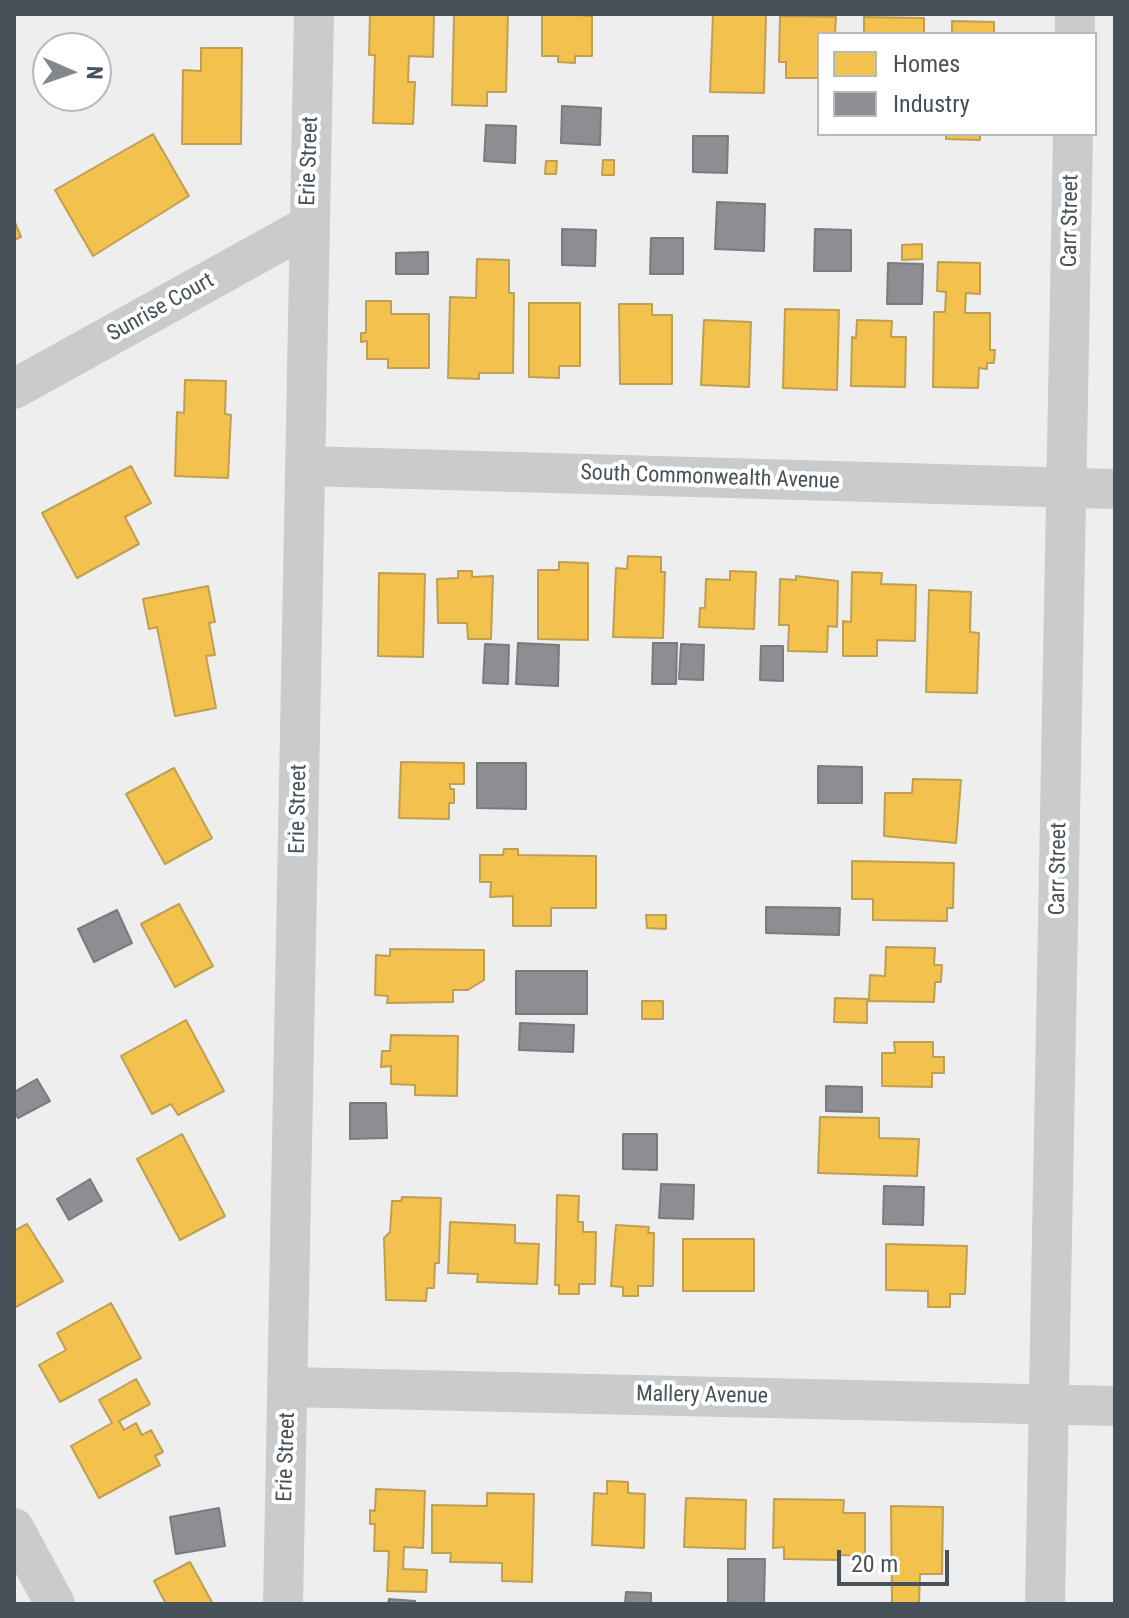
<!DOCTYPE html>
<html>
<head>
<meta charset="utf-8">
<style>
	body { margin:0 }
	#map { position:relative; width:1129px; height:1618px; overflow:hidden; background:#efeeee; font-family:"Roboto Condensed",sans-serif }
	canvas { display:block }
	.frame { position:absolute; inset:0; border:16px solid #475159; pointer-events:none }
	.legend { position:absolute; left:817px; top:32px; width:280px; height:104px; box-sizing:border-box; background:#fff; border:2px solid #b5b9bd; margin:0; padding:10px 14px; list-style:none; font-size:24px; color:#475159 }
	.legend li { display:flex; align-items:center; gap:16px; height:40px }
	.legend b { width:40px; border:2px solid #b5b9bd }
	.north { position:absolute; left:32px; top:32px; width:80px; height:80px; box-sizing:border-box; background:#fff; border:2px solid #b5b9bd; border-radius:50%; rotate:92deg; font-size:22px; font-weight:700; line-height:32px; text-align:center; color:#475159 }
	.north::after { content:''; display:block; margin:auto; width:28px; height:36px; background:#82888d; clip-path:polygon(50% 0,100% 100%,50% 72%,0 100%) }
	.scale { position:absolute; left:837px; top:1550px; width:112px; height:36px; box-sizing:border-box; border:4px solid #475159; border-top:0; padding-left:10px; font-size:24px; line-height:28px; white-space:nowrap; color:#475159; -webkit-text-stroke:6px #fff; paint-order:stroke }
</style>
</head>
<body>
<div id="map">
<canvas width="1129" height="1618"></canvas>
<div class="frame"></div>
<ul class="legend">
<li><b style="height:22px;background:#f2c14e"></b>Homes</li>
<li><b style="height:22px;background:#8d8d92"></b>Industry</li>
</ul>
<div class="north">N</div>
<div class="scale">20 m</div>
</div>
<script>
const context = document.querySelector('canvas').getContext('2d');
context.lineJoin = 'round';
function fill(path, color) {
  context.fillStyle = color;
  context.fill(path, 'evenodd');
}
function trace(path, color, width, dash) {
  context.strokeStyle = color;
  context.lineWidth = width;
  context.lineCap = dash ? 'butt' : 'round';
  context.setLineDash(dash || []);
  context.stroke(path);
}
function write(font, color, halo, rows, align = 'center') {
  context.font = font + ' "Roboto Condensed",sans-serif';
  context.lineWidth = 8;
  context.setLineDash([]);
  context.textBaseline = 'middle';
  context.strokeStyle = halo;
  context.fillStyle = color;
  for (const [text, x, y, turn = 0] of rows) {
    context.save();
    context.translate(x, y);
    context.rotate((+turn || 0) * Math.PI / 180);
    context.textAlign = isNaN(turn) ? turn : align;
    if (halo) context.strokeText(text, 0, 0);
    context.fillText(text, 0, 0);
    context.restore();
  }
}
const homes = new Path2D(`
	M 370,14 L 434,14 L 433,57 L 409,56 L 408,82 L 415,82 L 413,124 L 373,123 L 375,55 L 369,55 Z
	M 454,14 L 508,14 L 506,92 L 487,92 L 487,106 L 452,105 Z
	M 563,14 L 592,16 L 592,56 L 575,56 L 575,63 L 558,62 L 558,56 L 542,56 L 542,15 Z
	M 713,14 L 766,15 L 764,93 L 710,92 Z
	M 780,16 L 836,17 L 835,34 L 819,34 L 818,78 L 786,78 L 786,62 L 779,62 Z
	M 864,17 L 924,18 L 924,34 L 864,34 Z
	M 952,21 L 994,22 L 994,34 L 952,34 Z
	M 201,48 L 242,48 L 241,144 L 182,144 L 183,70 L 201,71 Z
	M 153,134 L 189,196 L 93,256 L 55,190 Z
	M 946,134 L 980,134 L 980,140 L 946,139 Z
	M 603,160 L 614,160 L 614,175 L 602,175 Z
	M 546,161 L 557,161 L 556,174 L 545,174 Z
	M 14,220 L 21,237 L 14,240 Z
	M 922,244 L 922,259 L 902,260 L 902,245 Z
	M 477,259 L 509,260 L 509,293 L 514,293 L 513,373 L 479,373 L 479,379 L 448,378 L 450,297 L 476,298 Z
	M 938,262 L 980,263 L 980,294 L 966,293 L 965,313 L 990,313 L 990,350 L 995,350 L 994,363 L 987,363 L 987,369 L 979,368 L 978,388 L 933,387 L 934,312 L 945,312 L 946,292 L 937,291 Z
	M 366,301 L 391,301 L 391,314 L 429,314 L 429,368 L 388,368 L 388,359 L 367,359 L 367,341 L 361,342 L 361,333 L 366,333 Z
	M 529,303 L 580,303 L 580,366 L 559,366 L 559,378 L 529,377 Z
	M 619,304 L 652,304 L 652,315 L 672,315 L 672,384 L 620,384 Z
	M 785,309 L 839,310 L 837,390 L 783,388 Z
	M 704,320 L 751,322 L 749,387 L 701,385 Z
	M 857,320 L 892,321 L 891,337 L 906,337 L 905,387 L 851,386 L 852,337 L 856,338 Z
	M 185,380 L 226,381 L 225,414 L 231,415 L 228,478 L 175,476 L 177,412 L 184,413 Z
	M 131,466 L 151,503 L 125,517 L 139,544 L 77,578 L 42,513 Z
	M 628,556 L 661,557 L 661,572 L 665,572 L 663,638 L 613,637 L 616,568 L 627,569 Z
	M 559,562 L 588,563 L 588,640 L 538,639 L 538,570 L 559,570 Z
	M 458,571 L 472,571 L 472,577 L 493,576 L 491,639 L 468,639 L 467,623 L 438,623 L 437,579 L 458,578 Z
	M 730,571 L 756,572 L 754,629 L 699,627 L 700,608 L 705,608 L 706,579 L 730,580 Z
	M 852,572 L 882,573 L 881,584 L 916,585 L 915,641 L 877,640 L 877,656 L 843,656 L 843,621 L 851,622 Z
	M 379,573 L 425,574 L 423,657 L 378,656 Z
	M 796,576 L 838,581 L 837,627 L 828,626 L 827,652 L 788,651 L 789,625 L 779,625 L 780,579 L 796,580 Z
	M 208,586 L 215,622 L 209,623 L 215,655 L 206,656 L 216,708 L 175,716 L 157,627 L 149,629 L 143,599 Z
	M 929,590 L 971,592 L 970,632 L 979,633 L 977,693 L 926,692 Z
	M 401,762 L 464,763 L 464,784 L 450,784 L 450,789 L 454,789 L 454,803 L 449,803 L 449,819 L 399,818 Z
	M 174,768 L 212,838 L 165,864 L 126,794 Z
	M 913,779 L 961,780 L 956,843 L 884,836 L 885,793 L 912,793 Z
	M 504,849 L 518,849 L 518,855 L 596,856 L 596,908 L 551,908 L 551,926 L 513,926 L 513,896 L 490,897 L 491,882 L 480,882 L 480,855 L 503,855 Z
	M 852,861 L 954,863 L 953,908 L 947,908 L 947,921 L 873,920 L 873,899 L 852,899 Z
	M 179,904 L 213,966 L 175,987 L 141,924 Z
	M 646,915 L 666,915 L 666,929 L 647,928 Z
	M 886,947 L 935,948 L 934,965 L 942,965 L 941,982 L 935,982 L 934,1002 L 867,1001 L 867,1023 L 834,1022 L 835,998 L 869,999 L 870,975 L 885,976 Z
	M 390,949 L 484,950 L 484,980 L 468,990 L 453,990 L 453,1002 L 387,1003 L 388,996 L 375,995 L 376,955 L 390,956 Z
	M 642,1001 L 663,1001 L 663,1019 L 642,1019 Z
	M 186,1020 L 224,1091 L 178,1115 L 171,1104 L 152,1114 L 121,1056 Z
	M 391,1035 L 458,1036 L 457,1096 L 415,1095 L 415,1085 L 391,1084 L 391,1066 L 381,1067 L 382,1051 L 390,1051 Z
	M 894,1042 L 933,1042 L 933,1057 L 944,1057 L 944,1073 L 932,1073 L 932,1087 L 882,1086 L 882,1053 L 895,1053 Z
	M 820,1117 L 879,1118 L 879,1138 L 919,1139 L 917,1176 L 818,1173 Z
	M 182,1134 L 225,1216 L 180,1240 L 137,1159 Z
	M 557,1195 L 579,1196 L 578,1222 L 583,1222 L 583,1232 L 596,1232 L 595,1284 L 579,1284 L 579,1294 L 559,1294 L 559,1285 L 555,1285 Z
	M 402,1197 L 441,1198 L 439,1263 L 435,1263 L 434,1288 L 427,1288 L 426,1301 L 386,1300 L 384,1238 L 390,1232 L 392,1201 L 401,1201 Z
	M 450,1222 L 515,1225 L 515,1243 L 539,1244 L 537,1284 L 477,1282 L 478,1274 L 448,1273 Z
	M 27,1224 L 63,1281 L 14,1308 L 14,1231 Z
	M 616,1225 L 649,1227 L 648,1233 L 654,1233 L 653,1286 L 638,1286 L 638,1296 L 623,1296 L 623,1287 L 611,1286 Z
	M 683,1239 L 754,1239 L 754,1291 L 683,1291 Z
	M 886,1244 L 967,1246 L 965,1294 L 950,1294 L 950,1307 L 928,1307 L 928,1291 L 886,1290 Z
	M 111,1303 L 141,1358 L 60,1402 L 39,1365 L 66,1350 L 57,1333 Z
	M 136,1379 L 150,1404 L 119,1421 L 124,1430 L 136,1423 L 142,1435 L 151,1430 L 163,1452 L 155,1456 L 160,1465 L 99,1498 L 71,1446 L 112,1423 L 99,1400 Z
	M 607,1481 L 628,1482 L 628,1493 L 645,1494 L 644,1548 L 592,1545 L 594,1493 L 607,1494 Z
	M 376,1489 L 425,1491 L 423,1548 L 404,1547 L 403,1569 L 427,1570 L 426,1592 L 387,1591 L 389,1551 L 374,1551 L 375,1524 L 370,1524 L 370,1510 L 375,1511 Z
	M 487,1493 L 534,1494 L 532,1582 L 502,1581 L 502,1563 L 450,1562 L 451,1553 L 432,1553 L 432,1505 L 487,1506 Z
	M 686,1498 L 746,1500 L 745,1549 L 684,1547 Z
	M 774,1499 L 844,1500 L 843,1513 L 865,1513 L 865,1556 L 839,1555 L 838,1560 L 784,1559 L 784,1547 L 773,1548 Z
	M 891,1506 L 943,1507 L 942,1574 L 920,1574 L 919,1604 L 888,1604 L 892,1602 Z
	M 190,1562 L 213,1604 L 166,1604 L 154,1581 Z`);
const industry = new Path2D(`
	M 562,106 L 601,108 L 600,145 L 561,143 Z
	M 486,125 L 516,126 L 515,163 L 484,161 Z
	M 693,136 L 728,136 L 727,173 L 693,172 Z
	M 717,202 L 765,204 L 764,251 L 715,249 Z
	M 562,229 L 596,230 L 595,266 L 562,265 Z
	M 815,229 L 851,230 L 851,271 L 814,271 Z
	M 651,238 L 683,238 L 683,274 L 650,274 Z
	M 428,252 L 428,274 L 396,274 L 396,253 Z
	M 888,263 L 923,264 L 922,304 L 887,304 Z
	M 518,643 L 559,645 L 558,686 L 516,684 Z
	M 653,643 L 677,643 L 676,684 L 652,684 Z
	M 485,644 L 509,645 L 508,684 L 483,683 Z
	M 681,644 L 704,645 L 703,680 L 679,679 Z
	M 761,646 L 783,646 L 783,681 L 760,680 Z
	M 477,763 L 526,763 L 526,809 L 477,808 Z
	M 818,766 L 862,767 L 862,803 L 818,803 Z
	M 766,907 L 840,908 L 839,935 L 766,933 Z
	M 117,910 L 132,943 L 94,962 L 78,929 Z
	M 516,971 L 587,971 L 587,1014 L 516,1014 Z
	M 520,1023 L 574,1025 L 573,1052 L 519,1050 Z
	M 37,1079 L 50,1101 L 18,1118 L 14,1110 L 14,1092 Z
	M 826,1086 L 862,1087 L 862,1112 L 826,1111 Z
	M 350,1103 L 386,1103 L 387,1138 L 350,1139 Z
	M 623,1134 L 657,1134 L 657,1170 L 623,1169 Z
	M 90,1179 L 102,1201 L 69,1220 L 57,1199 Z
	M 661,1184 L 694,1185 L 693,1219 L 659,1218 Z
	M 884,1186 L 924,1187 L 923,1225 L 883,1224 Z
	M 219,1508 L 225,1546 L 176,1554 L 170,1517 Z
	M 728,1559 L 765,1559 L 764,1604 L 728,1604 Z
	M 626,1592 L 651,1593 L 651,1604 L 625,1604 Z
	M 389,1599 L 415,1601 L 415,1604 L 388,1604 Z`);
const minor = new Path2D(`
	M 1075,34 L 1075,14
	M 14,389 L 308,226
	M 305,466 L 1115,489
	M 289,1387 L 1115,1406
	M 14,1528 L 55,1604
	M 283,1604 L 314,14
	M 1045,1604 L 1073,134`);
const streetNames = [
	["Erie Street",310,161,-88],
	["Carr Street",1071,221,-89],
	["Sunrise Court",161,308,-29],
	["South Commonwealth Avenue",710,478,2],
	["Erie Street",299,809,-89],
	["Carr Street",1059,869,-89],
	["Mallery Avenue",702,1396,1],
	["Erie Street",287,1457,-88]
];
fill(homes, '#f2c14e');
trace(homes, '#bf9f51', 2);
fill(industry, '#8d8d92');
trace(industry, '#787b81', 2);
trace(minor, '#c9cbcd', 40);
write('22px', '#475159', '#fff', streetNames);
</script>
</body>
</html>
